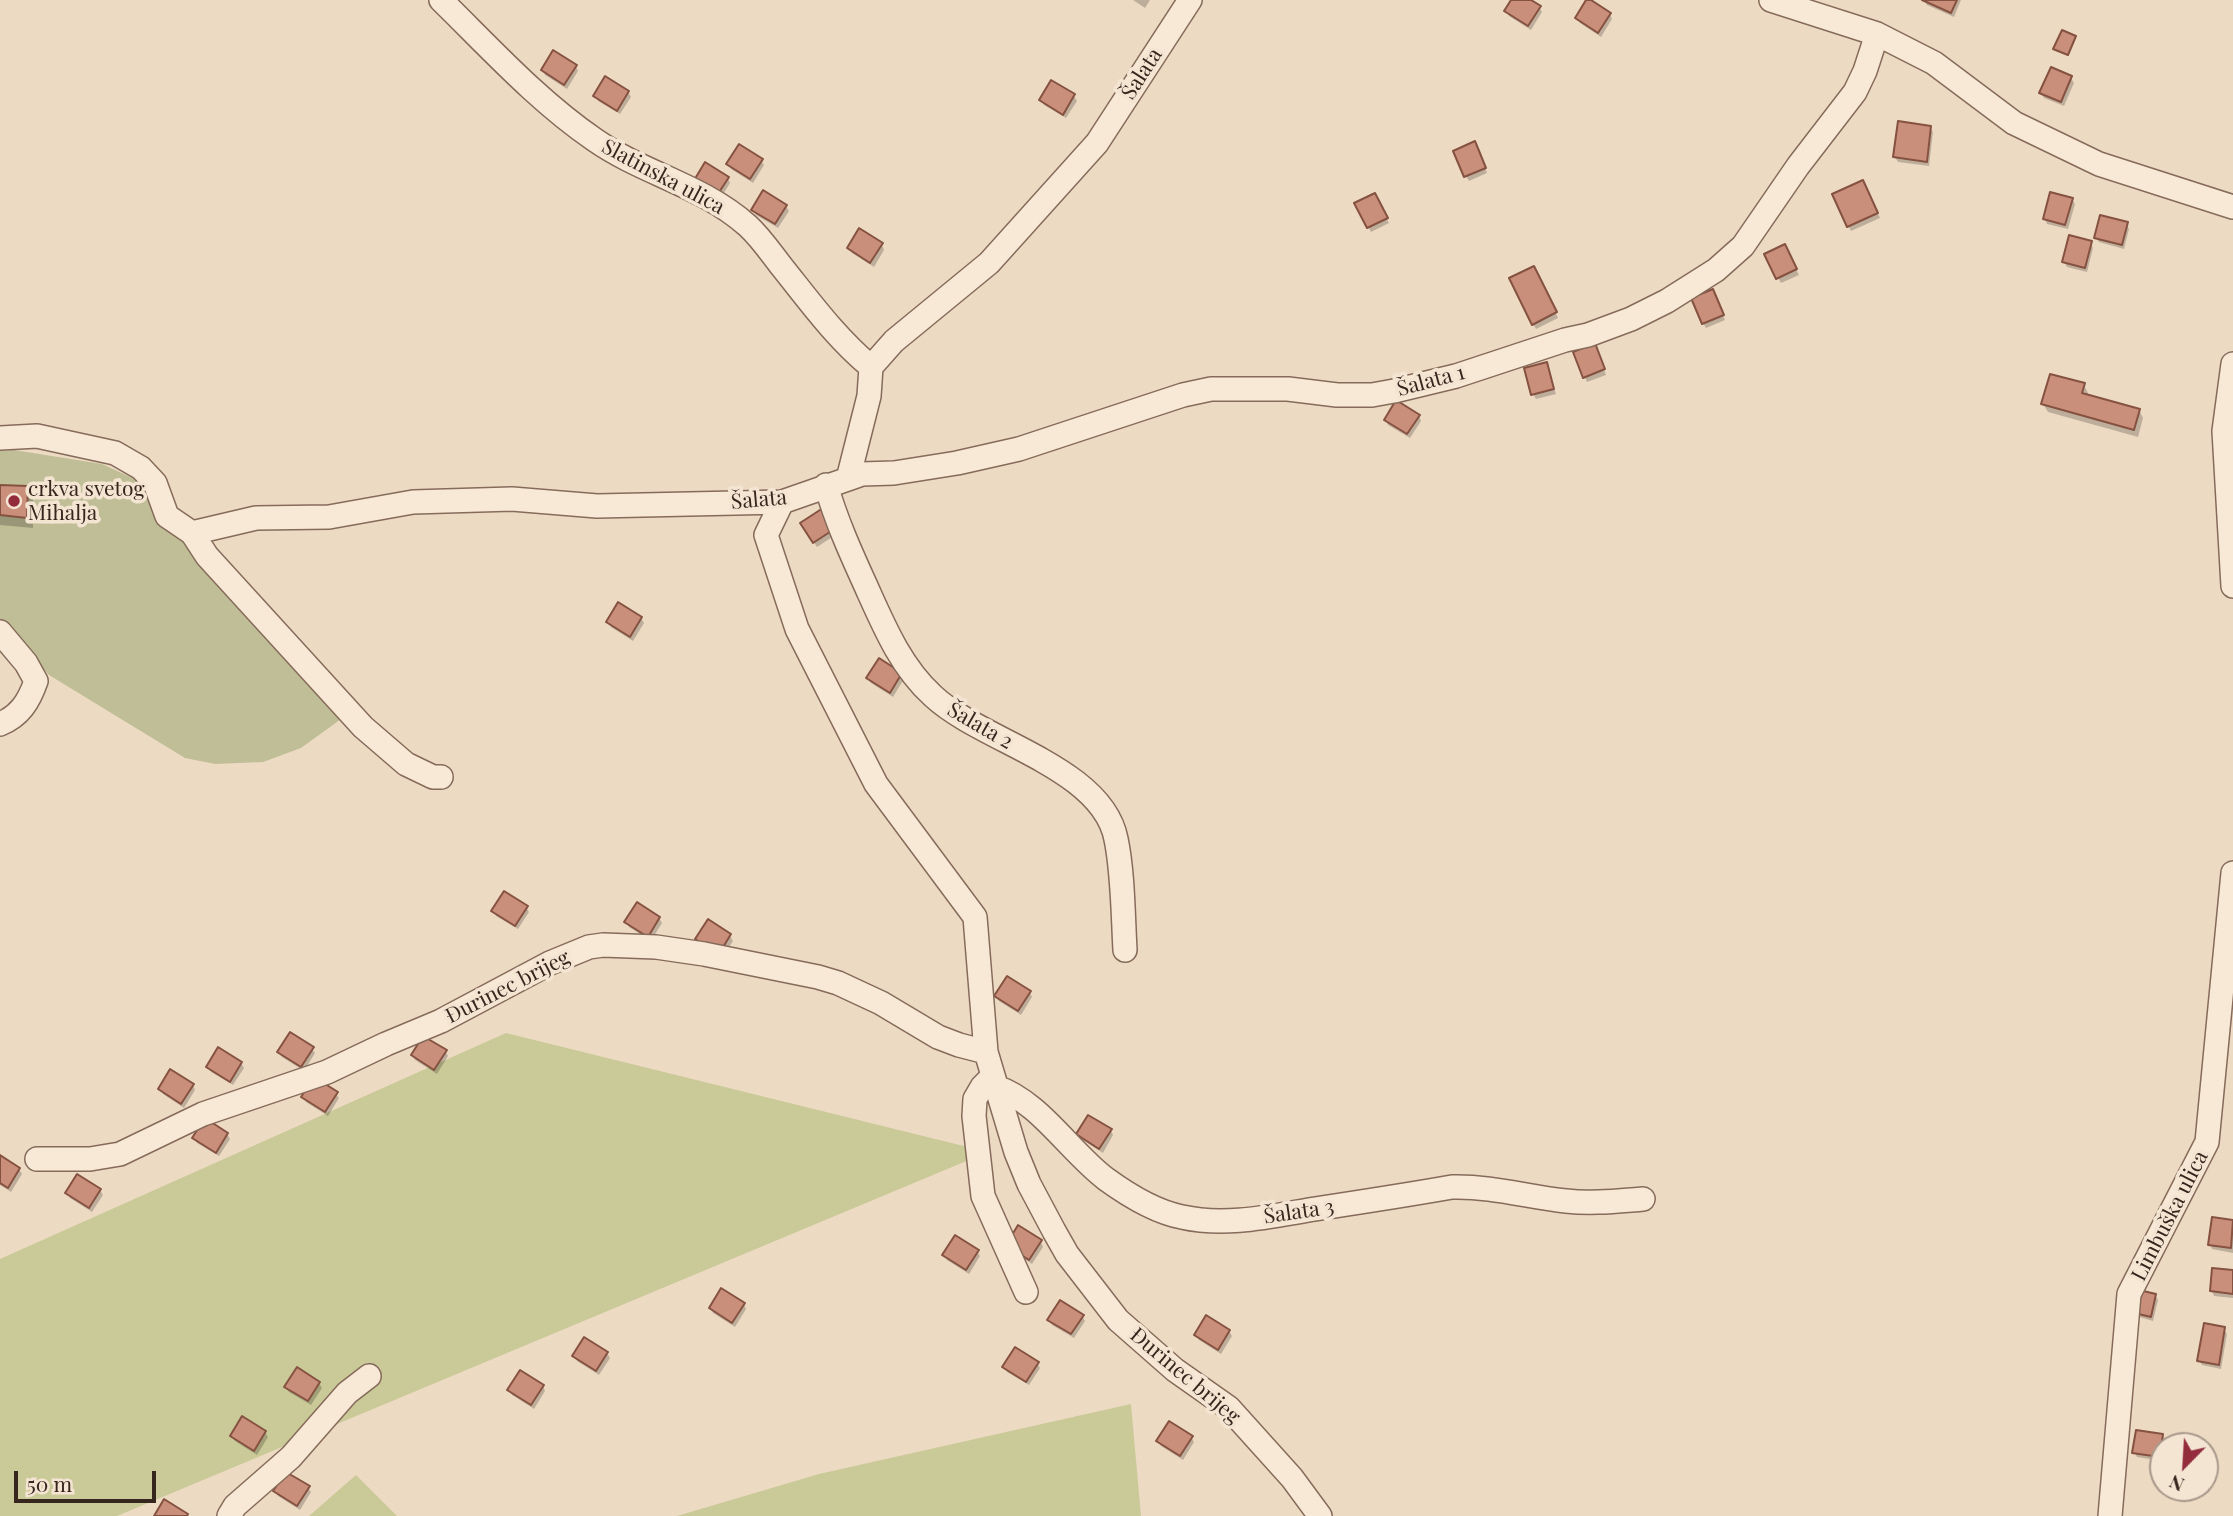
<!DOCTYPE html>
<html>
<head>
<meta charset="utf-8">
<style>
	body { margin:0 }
	#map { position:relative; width:2233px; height:1516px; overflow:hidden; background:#eddac3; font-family:"Playfair Display",serif }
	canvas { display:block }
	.north { position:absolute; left:2149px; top:1432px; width:70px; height:70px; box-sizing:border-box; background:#f4e5d3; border:2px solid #a8998b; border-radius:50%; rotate:204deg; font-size:19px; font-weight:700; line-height:28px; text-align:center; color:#37261e }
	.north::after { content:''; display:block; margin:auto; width:24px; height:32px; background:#932d3d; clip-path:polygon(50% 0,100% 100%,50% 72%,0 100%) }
	.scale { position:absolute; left:14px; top:1471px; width:142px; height:32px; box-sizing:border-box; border:4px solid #37261e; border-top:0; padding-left:9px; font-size:21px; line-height:24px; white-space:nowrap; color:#37261e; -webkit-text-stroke:5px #f4e5d3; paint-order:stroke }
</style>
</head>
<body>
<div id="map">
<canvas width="2233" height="1516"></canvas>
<div class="north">N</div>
<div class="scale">50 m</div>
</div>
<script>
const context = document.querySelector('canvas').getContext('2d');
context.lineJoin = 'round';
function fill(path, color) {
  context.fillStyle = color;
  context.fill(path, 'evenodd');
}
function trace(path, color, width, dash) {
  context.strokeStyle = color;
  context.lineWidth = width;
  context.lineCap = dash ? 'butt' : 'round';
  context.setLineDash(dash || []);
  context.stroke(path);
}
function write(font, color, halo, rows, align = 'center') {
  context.font = font + ' "Playfair Display",serif';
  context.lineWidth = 7;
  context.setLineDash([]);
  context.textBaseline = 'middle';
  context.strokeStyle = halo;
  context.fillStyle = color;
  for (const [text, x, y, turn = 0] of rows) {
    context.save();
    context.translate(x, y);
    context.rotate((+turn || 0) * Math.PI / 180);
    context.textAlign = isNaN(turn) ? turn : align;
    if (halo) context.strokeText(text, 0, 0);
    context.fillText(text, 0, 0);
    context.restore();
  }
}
const green = new Path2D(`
	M 506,1033 L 988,1152 L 117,1516 L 0,1516 L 0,1259 Z
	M 1131,1404 L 1141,1516 L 677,1516 L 819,1474 Z
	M 356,1475 L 397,1516 L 309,1516 Z`);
const cemetery = new Path2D(`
	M 14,450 L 102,464 L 137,480 L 148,491 L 160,526 L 189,545 L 348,714 L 301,748 L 263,762 L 215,764 L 185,758 L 49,675 L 0,619 L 0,451 Z`);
const shadow = new Path2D(`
	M 1133,0 L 1150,0 L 1145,8 Z
	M 1513,0 L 1528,0 L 1539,7 L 1542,12 L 1531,30 L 1509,16 L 1507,11 Z
	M 1924,0 L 1961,0 L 1954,17 L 1927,5 Z
	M 1610,14 L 1612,19 L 1601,37 L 1580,23 L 1577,18 Z
	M 2074,38 L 2075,39 L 2068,56 L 2056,51 L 2055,49 Z
	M 576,66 L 578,71 L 567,89 L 545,75 L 543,70 Z
	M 2071,78 L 2074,83 L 2064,106 L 2044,98 L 2041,93 Z
	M 628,92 L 631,97 L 620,114 L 598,101 L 595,96 Z
	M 1074,96 L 1077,101 L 1066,118 L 1044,105 L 1041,100 Z
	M 1930,127 L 1933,132 L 1929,166 L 1898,162 L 1895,157 Z
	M 1477,148 L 1487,173 L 1469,181 L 1466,176 Z
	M 761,160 L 764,165 L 753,183 L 731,169 L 728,164 Z
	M 728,178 L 730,183 L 719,201 L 698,187 Z
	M 1865,187 L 1880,218 L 1851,231 L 1834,195 Z
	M 1374,195 L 1389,223 L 1371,232 L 1356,204 Z
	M 2072,199 L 2075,204 L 2068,229 L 2047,224 L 2045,219 Z
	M 786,206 L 789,211 L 778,228 L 756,215 L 753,210 Z
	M 2126,224 L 2129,229 L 2124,249 L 2099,242 L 2096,238 Z
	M 2091,243 L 2093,248 L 2087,272 L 2067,267 L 2064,262 Z
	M 882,245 L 884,250 L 874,267 L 852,253 L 849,248 Z
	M 1784,246 L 1799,275 L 1781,283 L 1766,255 Z
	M 1533,268 L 1558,318 L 1536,329 L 1533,324 Z
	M 1715,296 L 1725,320 L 1706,328 L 1703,323 Z
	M 1597,350 L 1606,375 L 1587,382 L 1585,377 Z
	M 1546,364 L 1556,394 L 1536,399 L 1533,394 Z
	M 2084,385 L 2088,393 L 2087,396 L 2139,410 L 2143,418 L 2138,437 L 2048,412 L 2043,404 Z
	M 1419,416 L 1421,421 L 1410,438 L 1388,425 L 1386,420 Z
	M 0,486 L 27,487 L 33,499 L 33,528 L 0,525 Z
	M 802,524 L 837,534 L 817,547 Z
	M 641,618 L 644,623 L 633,641 L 611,627 L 608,622 Z
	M 901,674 L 904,679 L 893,697 L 871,683 L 868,678 Z
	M 526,907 L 529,912 L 518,929 L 496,916 L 494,911 Z
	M 659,918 L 662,923 L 651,941 L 629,927 L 626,922 Z
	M 708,922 L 730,936 L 733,941 L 722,958 L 700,944 L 697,939 Z
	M 1030,993 L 1032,997 L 1021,1015 L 999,1001 L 996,996 Z
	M 312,1049 L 315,1053 L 304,1071 L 282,1057 L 279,1052 Z
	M 446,1052 L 448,1056 L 437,1074 L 415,1060 L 413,1055 Z
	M 241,1063 L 244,1068 L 233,1085 L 211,1072 L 208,1067 Z
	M 193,1085 L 195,1090 L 184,1108 L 163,1094 L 160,1089 Z
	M 336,1094 L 339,1098 L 328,1116 L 306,1102 L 303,1097 Z
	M 1111,1131 L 1113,1135 L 1103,1153 L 1081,1139 L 1078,1134 Z
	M 227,1134 L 230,1139 L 219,1156 L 197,1143 L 194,1138 Z
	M 0,1157 L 19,1169 L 22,1174 L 11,1192 L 0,1185 Z
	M 100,1190 L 103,1195 L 92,1212 L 70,1198 L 67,1193 Z
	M 2214,1219 L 2233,1222 L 2233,1253 L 2212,1249 L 2210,1244 Z
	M 1041,1242 L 1043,1247 L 1032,1264 L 1011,1250 Z
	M 977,1251 L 980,1256 L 969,1274 L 947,1260 L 944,1255 Z
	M 2233,1272 L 2233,1298 L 2214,1296 L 2212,1291 Z
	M 2155,1295 L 2158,1300 L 2153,1321 L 2139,1317 L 2136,1312 Z
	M 744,1304 L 746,1309 L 735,1327 L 713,1313 L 711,1308 Z
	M 1082,1316 L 1085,1321 L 1074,1338 L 1052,1325 L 1049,1320 Z
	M 2224,1329 L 2227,1334 L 2221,1369 L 2202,1365 L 2199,1360 Z
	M 1229,1331 L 1232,1336 L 1221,1354 L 1199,1340 L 1196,1335 Z
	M 607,1353 L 610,1358 L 599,1375 L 577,1361 L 574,1356 Z
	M 1037,1363 L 1040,1368 L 1029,1385 L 1007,1372 L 1004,1367 Z
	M 319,1383 L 322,1388 L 311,1405 L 289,1392 L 286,1387 Z
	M 543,1386 L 545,1391 L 534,1409 L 512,1395 L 510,1390 Z
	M 265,1432 L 268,1437 L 257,1455 L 235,1441 L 232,1436 Z
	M 2162,1435 L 2165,1440 L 2162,1461 L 2137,1457 L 2134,1452 Z
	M 1191,1437 L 1194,1442 L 1183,1460 L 1161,1446 L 1158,1441 Z
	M 308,1488 L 311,1492 L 300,1510 L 278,1496 L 275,1491 Z`);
const building = new Path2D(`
	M 1511,0 L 1531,0 L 1541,6 L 1528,26 L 1504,11 Z
	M 1586,0 L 1591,0 L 1611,13 L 1598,33 L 1575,18 Z
	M 1922,0 L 1957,0 L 1951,13 Z
	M 2062,30 L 2076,36 L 2068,55 L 2053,49 Z
	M 553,50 L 577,65 L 564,85 L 541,70 Z
	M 2051,67 L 2072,76 L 2061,102 L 2039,93 Z
	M 605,76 L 629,91 L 617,111 L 593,96 Z
	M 1051,80 L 1075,94 L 1063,115 L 1039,100 Z
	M 1898,121 L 1931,126 L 1927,162 L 1893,157 Z
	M 1475,141 L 1486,168 L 1464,177 L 1453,151 Z
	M 739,144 L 763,159 L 750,179 L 726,164 Z
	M 705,162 L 729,177 L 716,197 L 693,182 Z
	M 1863,180 L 1878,213 L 1847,227 L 1832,194 Z
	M 763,190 L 787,205 L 775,224 L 751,210 Z
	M 2050,192 L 2073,198 L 2065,225 L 2043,219 Z
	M 1375,193 L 1388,218 L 1367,228 L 1354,203 Z
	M 2100,215 L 2128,222 L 2122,245 L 2094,238 Z
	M 859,228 L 883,243 L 870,263 L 847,248 Z
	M 2069,235 L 2092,241 L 2085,268 L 2062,262 Z
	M 1785,244 L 1797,269 L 1776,279 L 1764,254 Z
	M 1534,266 L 1557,312 L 1532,325 L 1509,278 Z
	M 1713,289 L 1724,315 L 1702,324 L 1691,298 Z
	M 1595,343 L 1605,369 L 1583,378 L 1573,352 Z
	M 1547,362 L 1554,389 L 1531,395 L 1524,368 Z
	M 2050,374 L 2085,383 L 2082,393 L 2140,409 L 2134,430 L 2041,404 Z
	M 1396,400 L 1420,415 L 1407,434 L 1384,420 Z
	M 0,485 L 28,486 L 27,518 L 0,515 Z
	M 823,508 L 836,528 L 813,543 L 800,523 Z
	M 618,602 L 642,617 L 630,637 L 606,622 Z
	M 879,658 L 902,673 L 890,693 L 866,678 Z
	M 504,891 L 528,906 L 515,926 L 491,911 Z
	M 637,902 L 660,917 L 648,937 L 624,922 Z
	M 708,919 L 731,934 L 719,954 L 695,939 Z
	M 1007,976 L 1031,991 L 1018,1011 L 994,996 Z
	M 290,1032 L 314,1047 L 301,1067 L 277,1052 Z
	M 423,1036 L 447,1050 L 434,1070 L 411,1055 Z
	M 218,1047 L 242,1062 L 230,1082 L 206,1067 Z
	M 170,1069 L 194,1084 L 181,1104 L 158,1089 Z
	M 314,1077 L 338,1092 L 325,1112 L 301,1097 Z
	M 1088,1115 L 1112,1129 L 1099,1149 L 1076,1134 Z
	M 205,1118 L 228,1133 L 216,1153 L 192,1138 Z
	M 0,1155 L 20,1168 L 8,1188 L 0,1183 Z
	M 77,1174 L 101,1189 L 89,1208 L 65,1193 Z
	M 2212,1217 L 2233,1220 L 2231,1248 L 2208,1245 Z
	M 1018,1225 L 1042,1240 L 1029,1260 L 1006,1245 Z
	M 955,1235 L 979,1250 L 966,1270 L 942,1255 Z
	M 2212,1268 L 2233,1270 L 2233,1294 L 2210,1291 Z
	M 721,1288 L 745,1303 L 732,1323 L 709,1308 Z
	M 2139,1290 L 2156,1294 L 2151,1317 L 2134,1313 Z
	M 1060,1300 L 1084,1315 L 1071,1334 L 1047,1320 Z
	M 1206,1315 L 1230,1330 L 1218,1350 L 1194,1335 Z
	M 2204,1323 L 2225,1327 L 2219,1365 L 2197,1361 Z
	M 584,1337 L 608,1352 L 596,1371 L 572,1356 Z
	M 1015,1347 L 1039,1362 L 1026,1382 L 1002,1367 Z
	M 297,1367 L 320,1382 L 308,1401 L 284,1387 Z
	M 520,1370 L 544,1385 L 531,1405 L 507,1390 Z
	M 242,1416 L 266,1431 L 254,1451 L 230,1436 Z
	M 1169,1421 L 1193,1436 L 1180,1456 L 1156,1441 Z
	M 2136,1430 L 2163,1434 L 2160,1457 L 2132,1453 Z
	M 286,1472 L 310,1486 L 297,1506 L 273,1491 Z
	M 164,1499 L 188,1514 L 187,1516 L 154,1516 Z`);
const minor = new Path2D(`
	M 441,0 C 490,48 538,101 595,140 C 644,174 702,185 748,226 C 761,238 771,253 782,267 C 810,302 836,338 871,367
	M 1771,0 L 1877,34 L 1934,63 L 2014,123 L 2099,164 L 2233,207
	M 2233,364 L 2224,431 L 2233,586
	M 0,438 L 37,436 L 115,453 L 141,468 L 155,483 L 167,516 L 192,533 L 207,556 L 363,727 L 406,764 L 433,777 L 441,777
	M 848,479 L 862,474 L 894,473 L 957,463 L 1019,449 L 1183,395 L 1211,389 L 1288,389 L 1337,395 L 1372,395 L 1394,391 L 1456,376 L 1565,340 L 1588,335 L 1631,319 L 1667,301 L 1716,270 L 1743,246 L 1798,166 L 1855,92 L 1865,71 L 1877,34
	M 826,485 C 836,520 850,551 865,584 C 883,624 900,666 933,696 C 982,742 1102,767 1116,839 C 1123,872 1123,915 1125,950
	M 782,502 L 766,535 L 797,629 L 876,784 L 975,917 L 986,1052 L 1016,1152 L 1029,1184 L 1054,1231 L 1067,1254 L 1118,1320 L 1175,1370 L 1229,1408 L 1292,1478 L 1320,1516
	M 192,533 L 256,518 L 329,517 L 413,502 L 512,499 L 597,506 L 782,502 L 848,479 L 869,396 L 871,367 L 894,341 L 989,263 L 1097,143 L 1190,0
	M 0,632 L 26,663 L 36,681 C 29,701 20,716 0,724
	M 993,1076 L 982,1087 L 975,1099 L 974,1116 L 983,1196 L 1026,1292
	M 996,1087 C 1039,1101 1070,1152 1106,1179 C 1128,1195 1156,1212 1182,1217 C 1226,1227 1272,1216 1315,1209 C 1361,1202 1407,1195 1452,1187 C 1492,1186 1528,1197 1566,1201 C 1592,1204 1617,1201 1643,1199
	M 37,1159 L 90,1159 L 120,1154 L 203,1114 L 327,1072 L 386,1044 L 441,1021 L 550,963 L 589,947 L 603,945 L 656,947 L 704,954 L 818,977 L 838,983 L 881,1003 L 938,1037 L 959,1045 L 986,1052
	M 229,1516 L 235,1506 L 291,1457 L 347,1393 L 369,1376
	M 2110,1516 L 2129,1294 L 2207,1142 L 2233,873`);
const markers = [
	[14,501,7,"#932d3d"]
];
const streetNames = [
	["Šalata",1142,74,-57],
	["Slatinska ulica",663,177,28],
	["Šalata 1",1431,381,-15],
	["Šalata",759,500,-5],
	["Šalata 2",980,726,30],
	["Đurinec brijeg",508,987,-27],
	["Šalata 3",1299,1212,-8],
	["Limbuška ulica",2170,1216,-63],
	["Đurinec brijeg",1185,1376,40]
];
const poiNames = [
	["crkva svetog",28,489],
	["Mihalja",28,513]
];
fill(green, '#cac998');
fill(cemetery, '#bfbe96');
fill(shadow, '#0003');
fill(building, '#ca8f7a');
trace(building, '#855241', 2);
trace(minor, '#866b5b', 26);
trace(minor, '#f8e9d6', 23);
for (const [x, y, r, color] of markers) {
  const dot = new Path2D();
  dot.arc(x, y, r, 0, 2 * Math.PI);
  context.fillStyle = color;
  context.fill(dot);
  trace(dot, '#f4e5d3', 2.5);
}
write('21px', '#37261e', '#f4e5d3', streetNames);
write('21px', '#37261e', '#f4e5d3', poiNames, 'left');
</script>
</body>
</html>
